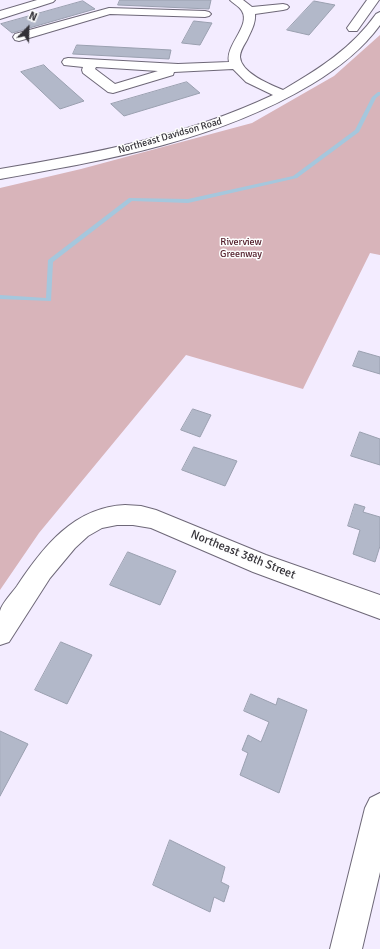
<!DOCTYPE html>
<html>
<head>
<meta charset="utf-8">
<style>
	body { margin:0 }
	#map { position:relative; width:380px; height:949px; overflow:hidden; background:#f3ecff; font-family:Signika,sans-serif }
	canvas { display:block }
	.north { position:absolute; left:8px; top:8px; width:40px; height:40px; -webkit-text-stroke:3px #fdfdfd; paint-order:stroke; rotate:23deg; font-size:11px; font-weight:700; line-height:16px; text-align:center; color:#333137 }
	.north::after { content:''; display:block; margin:auto; width:14px; height:18px; background:#333137; clip-path:polygon(50% 0,100% 100%,50% 72%,0 100%) }
</style>
</head>
<body>
<div id="map">
<canvas width="380" height="949"></canvas>
<div class="north">N</div>
</div>
<script>
const context = document.querySelector('canvas').getContext('2d');
context.lineJoin = 'round';
function fill(path, color) {
  context.fillStyle = color;
  context.fill(path, 'evenodd');
}
function trace(path, color, width, dash) {
  context.strokeStyle = color;
  context.lineWidth = width;
  context.lineCap = dash ? 'butt' : 'round';
  context.setLineDash(dash || []);
  context.stroke(path);
}
function write(font, color, halo, rows, align = 'center') {
  context.font = font + ' Signika,sans-serif';
  context.lineWidth = 3;
  context.setLineDash([]);
  context.textBaseline = 'middle';
  context.strokeStyle = halo;
  context.fillStyle = color;
  for (const [text, x, y, turn = 0] of rows) {
    context.save();
    context.translate(x, y);
    context.rotate((+turn || 0) * Math.PI / 180);
    context.textAlign = isNaN(turn) ? turn : align;
    if (halo) context.strokeText(text, 0, 0);
    context.fillText(text, 0, 0);
    context.restore();
  }
}
const green = new Path2D(`
	M 380,35 L 380,255 L 370,253 L 303,389 L 186,355 L 39,533 L 0,590 L 0,188 L 81,169 L 252,123 L 334,76 Z`);
const stream = new Path2D(`
	M 378,92 L 380,92 L 380,95 L 376,98 L 359,132 L 297,178 L 188,203 L 132,201 L 53,262 L 51,301 L 0,299 L 0,295 L 46,298 L 48,260 L 129,198 L 188,199 L 293,176 L 355,130 L 372,97 Z`);
const building = new Path2D(`
	M 120,0 L 211,0 L 209,9 L 118,5 Z
	M 83,1 L 95,9 L 12,33 L 1,24 Z
	M 314,1 L 335,5 L 309,35 L 287,30 Z
	M 194,21 L 212,23 L 200,45 L 182,43 Z
	M 77,45 L 171,50 L 169,59 L 73,54 Z
	M 44,65 L 49,70 L 84,101 L 60,109 L 21,72 Z
	M 187,82 L 200,93 L 124,116 L 111,104 Z
	M 359,351 L 380,357 L 380,374 L 353,366 Z
	M 193,409 L 211,415 L 200,437 L 181,430 Z
	M 360,432 L 380,439 L 380,465 L 351,456 Z
	M 194,447 L 237,461 L 225,486 L 182,470 Z
	M 355,504 L 365,507 L 363,512 L 380,517 L 380,546 L 375,562 L 353,554 L 360,530 L 348,526 Z
	M 128,552 L 176,571 L 160,605 L 110,585 Z
	M 61,642 L 92,655 L 67,704 L 35,690 Z
	M 251,694 L 276,705 L 278,698 L 307,710 L 279,793 L 240,775 L 248,753 L 242,750 L 248,735 L 261,742 L 269,722 L 244,711 Z
	M 0,731 L 28,744 L 0,796 Z
	M 170,840 L 225,867 L 221,882 L 229,886 L 224,902 L 214,897 L 210,912 L 153,885 Z`);
const minor = new Path2D(`
	M 37,0 L 55,0 L 53,2 L 0,19 L 0,11 Z
	M 230,0 L 243,0 L 252,7 L 283,4 L 287,5 L 289,7 L 287,9 L 283,10 L 255,14 C 256,23 251,31 247,40 C 244,45 240,51 240,57 C 241,73 271,85 283,90 C 319,69 352,48 376,14 L 380,12 L 380,25 C 362,50 338,68 312,84 C 217,141 107,160 0,179 L 0,169 C 95,153 184,137 273,95 L 246,82 L 233,69 L 174,72 L 173,75 L 113,93 L 108,92 L 83,73 L 82,70 L 83,67 L 64,65 L 62,62 L 64,59 L 68,58 L 178,64 L 229,62 C 225,45 251,26 242,11 C 239,6 234,4 230,0 ZM 96,67 L 158,71 L 115,84 L 95,69 Z
	M 367,0 L 379,0 L 357,31 L 349,31 L 347,28 Z
	M 109,8 L 205,11 L 209,12 L 211,14 L 209,16 L 205,17 L 110,14 L 19,41 L 15,40 L 13,37 L 15,34 Z
	M 125,505 L 141,506 L 156,510 L 266,555 L 380,595 L 380,619 L 253,572 L 151,528 L 133,525 L 117,525 L 102,528 L 88,536 L 75,548 L 50,578 L 9,642 L 0,645 C 0,635 0,622 0,611 C 2,603 12,593 17,586 C 43,547 74,507 125,505 Z
	M 380,793 L 380,872 L 362,949 L 330,949 L 365,808 L 370,798 Z`);
const farStreetnames = [
	["Northeast Davidson Road",170,136,-16]
];
const farParknames = [
	["Riverview",241,242],
	["Greenway",241,254]
];
const streetNames = [
	["Northeast 38th Street",243,555,22]
];
fill(green, '#d8b4ba');
fill(stream, '#a5c7dd');
fill(building, '#b2b8c9');
trace(building, '#9aa0b0', 1);
trace(minor, '#6e6878', 2);
fill(minor, '#fff');
write('10px', '#333137', '#fdfdfd', farStreetnames);
write('10px', '#54202d', '#fdfdfd', farParknames);
write('12px', '#333137', '#fdfdfd', streetNames);
</script>
</body>
</html>
